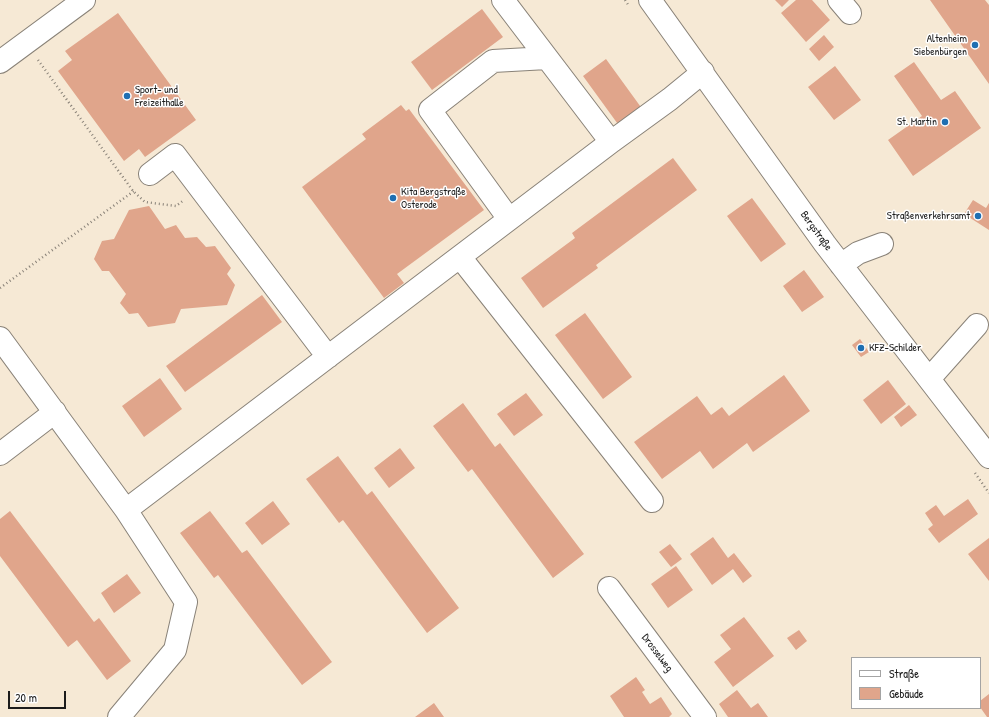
<!DOCTYPE html>
<html>
<head>
<meta charset="utf-8">
<style>
	body { margin:0 }
	#map { position:relative; width:989px; height:717px; overflow:hidden; background:#f6e9d5; font-family:"Patrick Hand",sans-serif }
	canvas { display:block }
	.legend { position:absolute; left:851px; top:657px; width:130px; height:52px; box-sizing:border-box; background:#fff; border:1px solid #a4a4a4; margin:0; padding:5px 7px; list-style:none; font-size:12px; color:#1c1c1c }
	.legend li { display:flex; align-items:center; gap:8px; height:20px }
	.legend b { width:20px; border:1px solid #a4a4a4 }
	.scale { position:absolute; left:8px; top:691px; width:58px; height:18px; box-sizing:border-box; border:2px solid #1c1c1c; border-top:0; padding-left:5px; font-size:12px; line-height:14px; white-space:nowrap; color:#1c1c1c; -webkit-text-stroke:3px #fff; paint-order:stroke }
</style>
</head>
<body>
<div id="map">
<canvas width="989" height="717"></canvas>
<ul class="legend">
<li><b style="height:5px;background:#fff"></b>Straße</li>
<li><b style="height:11px;background:#e0a58b"></b>Gebäude</li>
</ul>
<div class="scale">20 m</div>
</div>
<script>
const context = document.querySelector('canvas').getContext('2d');
context.lineJoin = 'round';
function fill(path, color) {
  context.fillStyle = color;
  context.fill(path, 'evenodd');
}
function trace(path, color, width, dash) {
  context.strokeStyle = color;
  context.lineWidth = width;
  context.lineCap = dash ? 'butt' : 'round';
  context.setLineDash(dash || []);
  context.stroke(path);
}
function write(font, color, halo, rows, align = 'center') {
  context.font = font + ' "Patrick Hand",sans-serif';
  context.lineWidth = 3;
  context.setLineDash([]);
  context.textBaseline = 'middle';
  context.strokeStyle = halo;
  context.fillStyle = color;
  for (const [text, x, y, turn = 0] of rows) {
    context.save();
    context.translate(x, y);
    context.rotate((+turn || 0) * Math.PI / 180);
    context.textAlign = isNaN(turn) ? turn : align;
    if (halo) context.strokeText(text, 0, 0);
    context.fillText(text, 0, 0);
    context.restore();
  }
}
const building = new Path2D(`
	M 775,0 L 789,0 L 782,7 Z
	M 796,0 L 812,0 L 830,20 L 806,42 L 781,13 Z
	M 930,0 L 985,0 L 989,5 L 989,84 Z
	M 482,9 L 503,37 L 432,90 L 411,62 Z
	M 118,13 L 196,120 L 145,157 L 139,149 L 124,161 L 58,71 L 72,60 L 65,51 Z
	M 824,35 L 834,47 L 819,61 L 809,49 Z
	M 606,59 L 643,110 L 620,127 L 583,76 Z
	M 914,62 L 941,100 L 955,91 L 981,128 L 913,176 L 888,140 L 922,116 L 894,76 Z
	M 835,66 L 861,100 L 834,120 L 808,87 Z
	M 401,105 L 406,111 L 409,109 L 484,210 L 397,274 L 404,283 L 384,298 L 302,187 L 366,139 L 362,134 Z
	M 673,158 L 697,190 L 596,265 L 598,268 L 543,308 L 521,278 L 575,238 L 572,233 Z
	M 752,198 L 786,244 L 761,262 L 727,216 Z
	M 973,200 L 986,208 L 989,203 L 989,230 L 964,214 Z
	M 149,206 L 165,229 L 176,225 L 185,238 L 197,237 L 206,247 L 215,246 L 231,268 L 227,274 L 235,285 L 227,305 L 181,309 L 175,323 L 148,327 L 138,313 L 129,314 L 120,303 L 126,294 L 109,271 L 102,271 L 94,259 L 102,241 L 114,239 L 129,210 Z
	M 804,270 L 824,297 L 802,312 L 783,286 Z
	M 262,295 L 282,322 L 185,392 L 166,366 Z
	M 585,313 L 632,377 L 603,399 L 555,335 Z
	M 860,339 L 869,352 L 861,357 L 852,345 Z
	M 784,375 L 810,411 L 753,452 L 747,443 L 713,469 L 700,451 L 662,479 L 634,442 L 697,396 L 711,415 L 722,407 L 729,416 Z
	M 160,378 L 182,409 L 144,437 L 122,406 Z
	M 888,380 L 906,404 L 881,424 L 863,400 Z
	M 526,393 L 543,415 L 514,436 L 497,414 Z
	M 463,403 L 495,447 L 500,443 L 584,554 L 553,578 L 472,469 L 468,472 L 433,426 Z
	M 909,405 L 917,415 L 901,427 L 894,417 Z
	M 400,448 L 415,468 L 389,488 L 374,468 Z
	M 338,456 L 367,495 L 372,491 L 459,608 L 427,633 L 343,520 L 339,523 L 306,479 Z
	M 968,499 L 978,514 L 939,543 L 928,529 L 933,525 L 925,513 L 936,505 L 944,516 Z
	M 273,501 L 290,524 L 262,545 L 245,523 Z
	M 10,511 L 94,622 L 99,618 L 131,661 L 107,680 L 77,640 L 68,647 L 0,556 L 0,519 Z
	M 210,511 L 242,553 L 247,550 L 332,662 L 302,685 L 218,575 L 214,578 L 180,533 Z
	M 713,537 L 728,558 L 734,553 L 752,576 L 743,583 L 733,569 L 712,585 L 690,554 Z
	M 989,538 L 989,581 L 968,554 Z
	M 670,544 L 682,559 L 671,567 L 659,552 Z
	M 676,566 L 693,590 L 668,608 L 651,584 Z
	M 127,574 L 141,593 L 114,613 L 101,593 Z
	M 744,617 L 774,656 L 733,687 L 714,662 L 731,649 L 720,635 Z
	M 799,630 L 807,641 L 796,650 L 787,638 Z
	M 636,677 L 645,690 L 642,692 L 650,704 L 661,697 L 672,714 L 669,717 L 624,717 L 610,696 Z
	M 737,690 L 751,708 L 758,703 L 768,717 L 728,717 L 719,704 Z
	M 989,694 L 989,717 L 987,717 L 980,707 L 980,701 Z
	M 434,703 L 444,717 L 415,717 Z`);
const path = new Path2D(`
	M 625,0 L 629,6
	M 38,60 L 133,191 L 145,202 L 176,206 L 184,200
	M 0,288 L 134,191
	M 975,473 L 989,493`);
const minor = new Path2D(`
	M 503,0 L 611,142
	M 650,0 L 825,244 L 989,457
	M 839,0 L 850,13
	M 0,62 L 84,0
	M 150,174 L 175,155 L 328,357
	M 509,219 L 430,110 L 493,61 L 547,58
	M 460,257 L 652,501
	M 841,265 L 858,253 L 882,244
	M 0,338 L 126,510 L 611,142 L 670,99 L 703,72
	M 929,379 L 977,325
	M 0,454 L 55,412
	M 609,588 L 705,717
	M 119,717 L 175,650 L 186,602 L 126,510`);
const markers = [
	[975,45,4,"#1f6fb2"],
	[127,96,4,"#1f6fb2"],
	[945,122,4,"#1f6fb2"],
	[393,198,4,"#1f6fb2"],
	[978,216,4,"#1f6fb2"],
	[861,348,4,"#1f6fb2"]
];
const poiNames = [
	["Altenheim",967,39],
	["Siebenbürgen",967,52],
	["Sport- und",135,90,"left"],
	["Freizeithalle",135,103,"left"],
	["St. Martin",937,122],
	["Kita Bergstraße",401,192,"left"],
	["Osterode",401,205,"left"],
	["Straßenverkehrsamt",970,216],
	["KFZ-Schilder",869,348,"left"]
];
const streetNames = [
	["Bergstraße",816,231,54],
	["Drosselweg",657,653,53]
];
fill(building, '#e0a58b');
trace(minor, '#898278', 24);
trace(path, '#898278', 2.5, [1, 3]);
trace(minor, '#fff', 22);
for (const [x, y, r, color] of markers) {
  const dot = new Path2D();
  dot.arc(x, y, r, 0, 2 * Math.PI);
  context.fillStyle = color;
  context.fill(dot);
  trace(dot, '#fff', 1.5);
}
write('11px', '#1c1c1c', '#fff', poiNames, 'right');
write('11px', '#1c1c1c', '#fff', streetNames);
</script>
</body>
</html>
